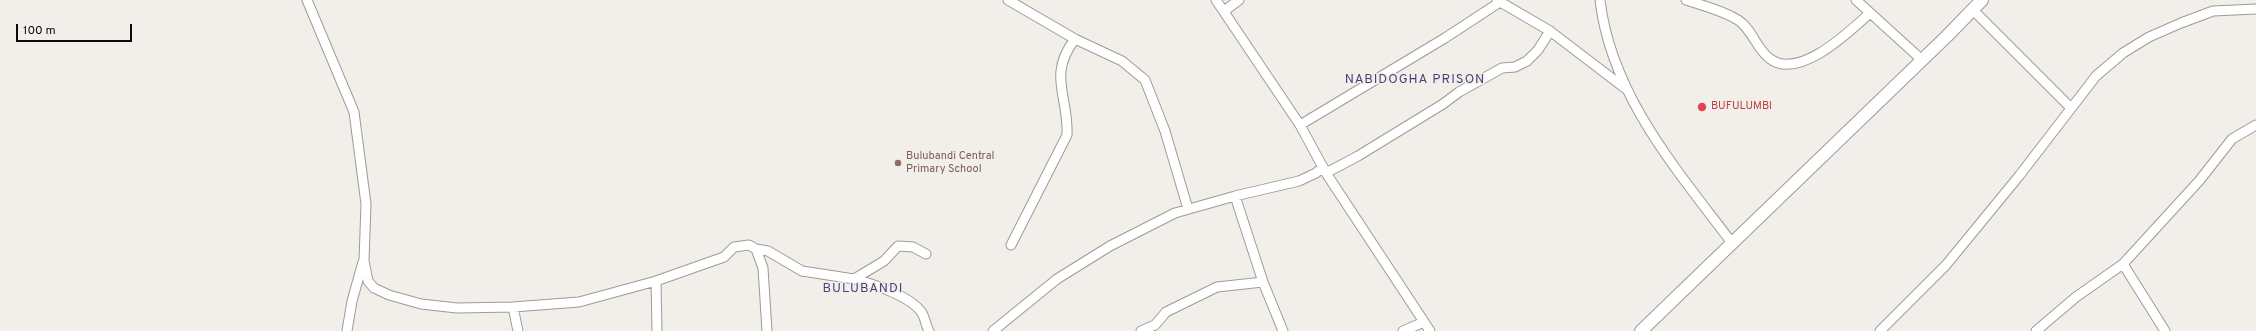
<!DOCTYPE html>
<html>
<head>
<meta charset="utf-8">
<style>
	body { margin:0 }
	#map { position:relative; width:2256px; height:331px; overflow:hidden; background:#f2efea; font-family:Overpass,sans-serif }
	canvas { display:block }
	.scale { position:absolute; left:16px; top:24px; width:116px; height:18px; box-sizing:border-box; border:2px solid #0c0b0a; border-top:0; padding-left:5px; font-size:12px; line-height:14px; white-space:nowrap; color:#0c0b0a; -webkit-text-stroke:3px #f2efea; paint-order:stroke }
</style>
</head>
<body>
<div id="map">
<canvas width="2256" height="331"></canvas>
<div class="scale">100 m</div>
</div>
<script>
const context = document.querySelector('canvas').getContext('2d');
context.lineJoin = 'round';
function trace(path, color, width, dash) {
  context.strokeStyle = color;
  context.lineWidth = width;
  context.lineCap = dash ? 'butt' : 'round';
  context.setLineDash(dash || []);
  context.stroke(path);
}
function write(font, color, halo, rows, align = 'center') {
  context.font = font + ' Overpass,sans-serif';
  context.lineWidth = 3;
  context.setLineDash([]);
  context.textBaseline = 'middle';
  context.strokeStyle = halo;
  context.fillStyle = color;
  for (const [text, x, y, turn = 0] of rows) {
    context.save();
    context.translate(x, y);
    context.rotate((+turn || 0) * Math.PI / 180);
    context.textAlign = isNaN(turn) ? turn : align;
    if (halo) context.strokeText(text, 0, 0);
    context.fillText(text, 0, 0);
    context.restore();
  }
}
const minor = new Path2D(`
	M 307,0 L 354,112 L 366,204 L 364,261 L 368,281 L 374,288 L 389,295 L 421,304 L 457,308 L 513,307 L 579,302 L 656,281 L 724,257 L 734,247 L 749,245 L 756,249 L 763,268 L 767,331
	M 1008,0 L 1075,39 L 1122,61 L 1145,80 L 1165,131 L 1188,209
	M 1216,0 L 1300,125 L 1326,173 L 1430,331
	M 1497,0 L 1550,31 L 1626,89
	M 1600,0 C 1611,95 1677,170 1732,243
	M 1686,0 C 1704,6 1722,10 1738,20 C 1752,29 1756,48 1769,58 C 1798,82 1850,31 1870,13
	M 1856,0 L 1922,60
	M 1973,10 L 2070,107
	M 1224,11 L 1239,0
	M 1300,125 L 1445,38 L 1500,2
	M 1326,173 L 1358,156 L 1443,104 L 1459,92 L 1502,68 L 1515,67 L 1527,61 L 1538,50 L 1550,31
	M 1235,196 L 1263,282 L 1283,331
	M 1011,245 L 1067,135 C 1069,97 1047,75 1075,39
	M 756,249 L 768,251 L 802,271 L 854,279 L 884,261 L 898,246 L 913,247 L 926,254
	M 2123,264 L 2165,331
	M 854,279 C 873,284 911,296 922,313 C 925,318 926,326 929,331
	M 656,281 L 657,331
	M 513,307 L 518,331
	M 347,331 L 352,301 L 363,262
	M 993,331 L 1057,279 L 1110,246 L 1175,213 L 1235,196 L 1299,181 L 1316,173 L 1323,167
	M 1141,331 L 1155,325 L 1166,312 L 1217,287 L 1263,282
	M 1403,331 L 1424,322
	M 1880,331 L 1946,265 L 2019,176 L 2096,76 L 2123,53 L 2149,37 L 2181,23 L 2213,11 L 2256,9
	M 2036,331 L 2076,297 L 2123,264 L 2199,181 L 2232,139 L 2256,125`);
const major = new Path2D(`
	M 1641,331 L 1947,36 L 1982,0`);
const markers = [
	[1702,107,5,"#e0444e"],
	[898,163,4,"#8d6e63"]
];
const healthNames = [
	["BUFULUMBI",1711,107]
];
const educationNames = [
	["Bulubandi Central",906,157],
	["Primary School",906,170]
];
const quarterNames = [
	["NABIDOGHA PRISON",1415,80],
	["BULUBANDI",863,289]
];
trace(minor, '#9e9b96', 11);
trace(major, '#9e9b96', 14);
trace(minor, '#fff', 9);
trace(major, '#fff', 12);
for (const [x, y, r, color] of markers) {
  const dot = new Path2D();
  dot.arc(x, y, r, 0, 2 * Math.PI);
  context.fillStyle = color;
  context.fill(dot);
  trace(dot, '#f2efea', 1.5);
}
write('11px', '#be3a42', '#f2efea', healthNames, 'left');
write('11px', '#785e54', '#f2efea', educationNames, 'left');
context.letterSpacing = '1px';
write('13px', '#4c3c79', '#f2efea', quarterNames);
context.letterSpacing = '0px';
</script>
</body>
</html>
